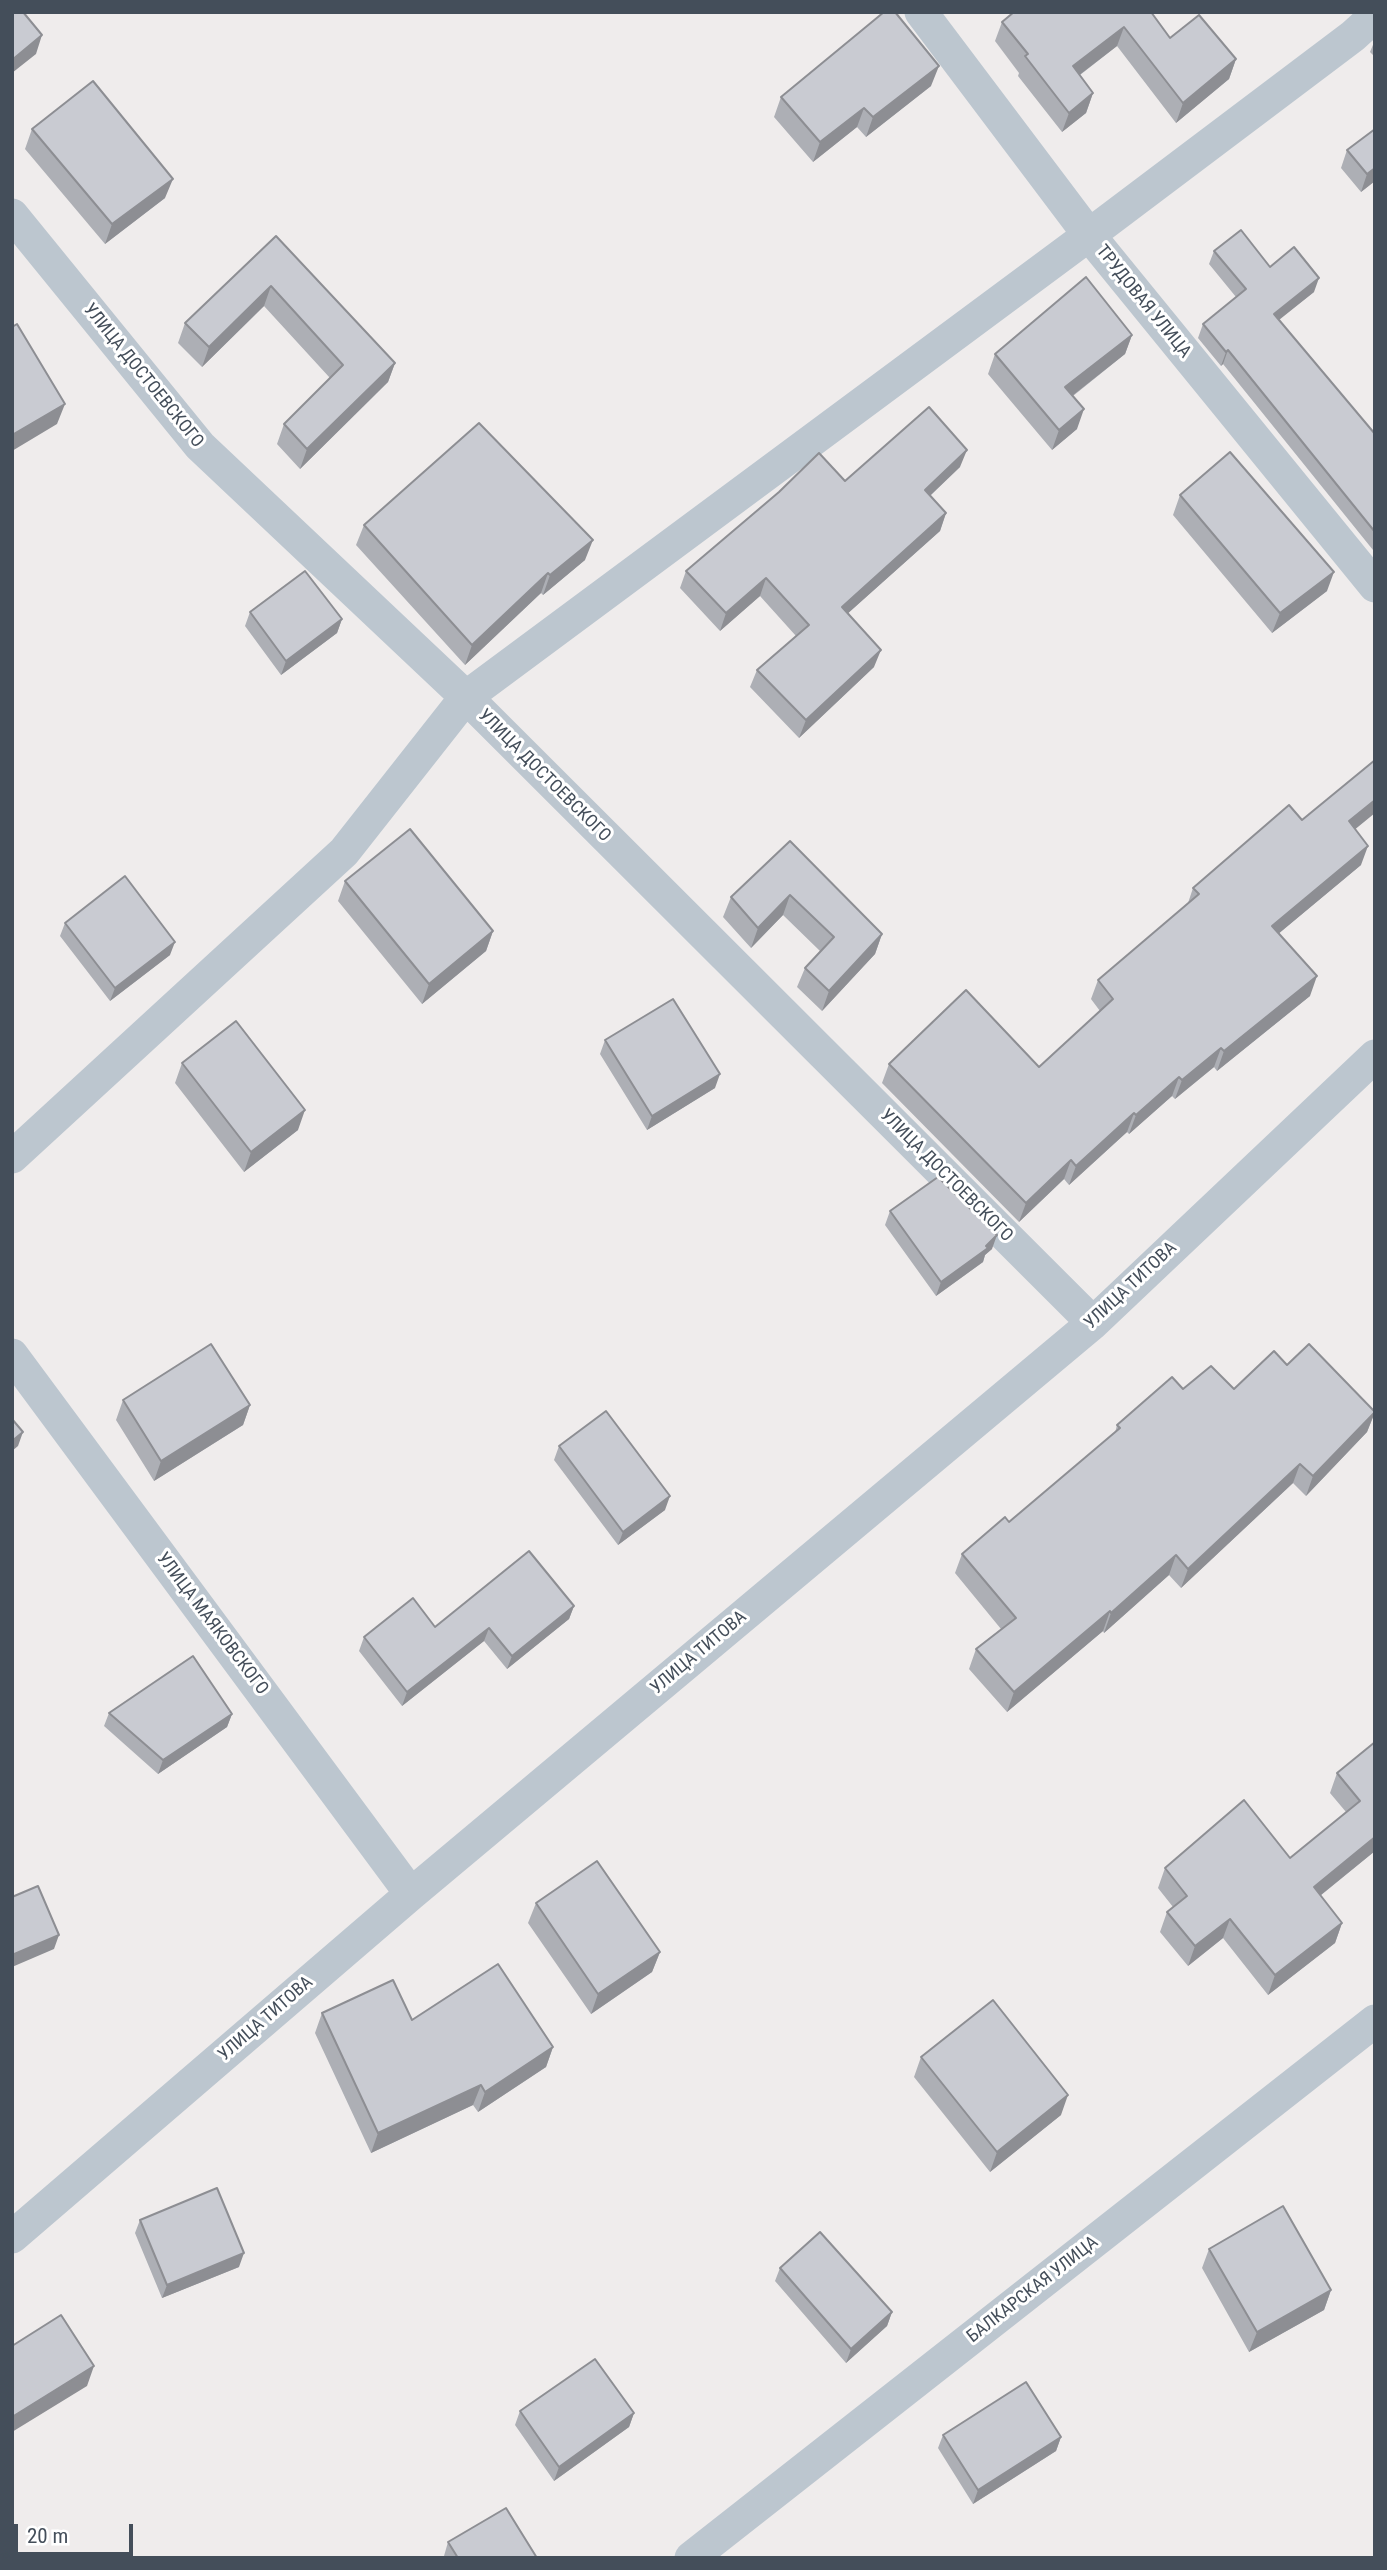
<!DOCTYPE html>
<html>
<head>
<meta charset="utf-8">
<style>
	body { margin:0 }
	#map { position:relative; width:1387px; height:2570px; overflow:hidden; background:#efecec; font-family:"Roboto Condensed",sans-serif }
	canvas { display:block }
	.frame { position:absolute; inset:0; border:14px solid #444e5a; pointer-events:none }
	.scale { position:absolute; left:14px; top:2524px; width:119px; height:32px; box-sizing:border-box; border:4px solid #444e5a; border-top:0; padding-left:9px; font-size:21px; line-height:24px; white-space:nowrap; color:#444e5a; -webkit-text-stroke:5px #fff; paint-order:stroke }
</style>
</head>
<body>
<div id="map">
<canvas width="1387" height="2570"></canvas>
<div class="frame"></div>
<div class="scale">20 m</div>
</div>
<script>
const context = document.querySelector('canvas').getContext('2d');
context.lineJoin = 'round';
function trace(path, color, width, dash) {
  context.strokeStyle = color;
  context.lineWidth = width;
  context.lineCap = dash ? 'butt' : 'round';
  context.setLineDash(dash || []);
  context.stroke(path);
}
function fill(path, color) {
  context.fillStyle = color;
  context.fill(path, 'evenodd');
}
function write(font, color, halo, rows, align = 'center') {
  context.font = font + ' "Roboto Condensed",sans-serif';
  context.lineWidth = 6;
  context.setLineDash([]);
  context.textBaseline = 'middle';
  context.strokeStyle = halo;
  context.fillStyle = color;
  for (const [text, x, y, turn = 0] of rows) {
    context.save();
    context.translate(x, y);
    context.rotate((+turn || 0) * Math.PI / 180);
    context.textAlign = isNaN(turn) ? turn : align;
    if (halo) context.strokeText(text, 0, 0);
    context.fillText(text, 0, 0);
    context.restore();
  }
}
const minor = new Path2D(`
	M 921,12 L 1089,235 L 1375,586
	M 12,215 L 200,446 L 466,697 L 1093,1323
	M 12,1157 L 344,852 L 466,697 L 1089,235 L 1353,36 L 1375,16
	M 12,1355 L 411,1894
	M 12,2237 L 411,1894 L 1093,1323 L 1375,1056
	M 691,2558 L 1375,2021`);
const wall = new Path2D(`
	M 1151,12 L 1170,38 L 1236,59 L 1229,79 L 1176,123 L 1117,46 L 1080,75 L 1093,93 L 1086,113 L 1062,132 L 1018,76 L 1019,73 L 995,41 L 1002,22 Z
	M 1375,40 L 1375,57 L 1370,52 Z
	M 931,86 L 866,137 L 857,127 L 813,162 L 774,117 L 781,97 Z
	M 32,129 L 165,198 L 105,244 L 25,149 Z
	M 1347,150 L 1375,181 L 1361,192 L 1341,168 Z
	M 276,236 L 395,363 L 388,382 L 300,469 L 277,444 L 284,424 L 330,378 L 264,306 L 202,367 L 178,343 L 185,323 Z
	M 1214,251 L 1270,267 L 1314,292 L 1278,320 L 1375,434 L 1375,548 L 1373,550 L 1223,364 L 1221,366 L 1198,338 L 1203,324 L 1236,297 L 1209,264 Z
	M 1132,335 L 1125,354 L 1073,396 L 1077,429 L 1052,450 L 988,374 L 995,354 Z
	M 960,467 L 930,496 L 946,513 L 940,531 L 848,613 L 874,667 L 799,738 L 750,687 L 757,670 L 796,636 L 760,596 L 720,631 L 680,588 L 686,571 L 845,481 Z
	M 1180,495 L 1327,591 L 1272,633 L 1173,515 Z
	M 364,525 L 585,560 L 543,595 L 541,593 L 465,665 L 356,545 Z
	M 250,612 L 342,619 L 337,633 L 281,675 L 245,626 Z
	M 1302,820 L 1356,829 L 1361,865 L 1279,933 L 1310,996 L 1217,1071 L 1214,1067 L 1175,1099 L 1172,1096 L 1129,1134 L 1127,1132 L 1069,1185 L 1064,1179 L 1019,1222 L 882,1083 L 889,1064 L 1039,1067 L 1100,1011 L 1091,999 L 1098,980 L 1188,903 L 1193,888 Z
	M 790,841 L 882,934 L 875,954 L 822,1011 L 797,987 L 805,968 L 820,951 L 783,915 L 751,948 L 723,917 L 731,897 Z
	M 345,881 L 493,931 L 486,951 L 422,1004 L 338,901 Z
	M 65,923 L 170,955 L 110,1001 L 60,936 Z
	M 605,1040 L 715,1088 L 647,1130 L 600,1054 Z
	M 182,1063 L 298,1130 L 244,1172 L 175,1083 Z
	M 890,1211 L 992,1249 L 985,1255 L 983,1262 L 936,1296 L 885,1225 Z
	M 1287,1365 L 1375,1412 L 1367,1432 L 1306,1496 L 1293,1483 L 1181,1588 L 1169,1575 L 1104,1633 L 1103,1631 L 1007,1712 L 969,1669 L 976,1649 L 1001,1629 L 955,1573 L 962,1554 L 1009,1522 L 1115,1433 L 1117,1425 L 1183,1389 L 1234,1389 Z
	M 123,1400 L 250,1405 L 243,1425 L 154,1481 L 116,1420 Z
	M 559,1446 L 665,1510 L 618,1545 L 554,1460 Z
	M 574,1606 L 569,1619 L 507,1669 L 484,1641 L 402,1706 L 359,1651 L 364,1637 Z
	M 109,1713 L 232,1714 L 227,1727 L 158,1774 L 104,1726 Z
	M 1375,1742 L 1375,1851 L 1320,1896 L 1342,1923 L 1335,1943 L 1268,1995 L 1223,1938 L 1188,1966 L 1160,1932 L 1167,1912 L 1173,1907 L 1158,1888 L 1165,1868 L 1290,1858 L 1346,1812 L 1330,1793 L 1337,1773 Z
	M 536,1903 L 660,1952 L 652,1972 L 591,2014 L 528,1923 Z
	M 322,2013 L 412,2020 L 553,2047 L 546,2067 L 478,2112 L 473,2105 L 371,2153 L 315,2033 Z
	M 921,2057 L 1061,2115 L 990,2172 L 914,2077 Z
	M 140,2220 L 239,2267 L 162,2298 L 135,2233 Z
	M 1209,2249 L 1331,2290 L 1324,2310 L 1249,2352 L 1202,2268 Z
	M 780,2268 L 892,2312 L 887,2326 L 846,2363 L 775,2281 Z
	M 520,2411 L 634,2413 L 629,2427 L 554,2481 L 515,2425 Z
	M 943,2435 L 1061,2437 L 1056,2451 L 973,2504 L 938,2448 Z
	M 448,2542 L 537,2558 L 445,2558 L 444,2556 Z`);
const shadedWall = new Path2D(`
	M 1124,27 L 1117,46 L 1065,86 L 1073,66 Z
	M 42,35 L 36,54 L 12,73 L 12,60 Z
	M 1236,59 L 1229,79 L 1176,123 L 1183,103 Z
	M 939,66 L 931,86 L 866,137 L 873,117 Z
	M 1093,93 L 1086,113 L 1062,132 L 1069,113 Z
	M 864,108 L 857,127 L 813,162 L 820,142 Z
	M 1375,168 L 1375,181 L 1361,192 L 1367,174 Z
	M 173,179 L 165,198 L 105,244 L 112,224 Z
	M 1319,278 L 1314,292 L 1269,328 L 1274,314 Z
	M 271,286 L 264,306 L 202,367 L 209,347 Z
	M 1132,335 L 1125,354 L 1058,407 L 1065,387 Z
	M 1228,350 L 1223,364 L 1221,366 L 1226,352 Z
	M 395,363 L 388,382 L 300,469 L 307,449 Z
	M 65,404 L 57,424 L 12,451 L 12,435 Z
	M 1084,409 L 1077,429 L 1052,450 L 1059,430 Z
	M 967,450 L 960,467 L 918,507 L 925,490 Z
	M 946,513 L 940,531 L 836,624 L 842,607 Z
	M 593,540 L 585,560 L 543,595 L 550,575 Z
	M 1334,572 L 1327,591 L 1272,633 L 1280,613 Z
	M 548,573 L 541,593 L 465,665 L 472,645 Z
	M 766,578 L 760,596 L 720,631 L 726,613 Z
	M 342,619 L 337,633 L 281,675 L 286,661 Z
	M 881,650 L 874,667 L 799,738 L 806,720 Z
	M 1375,800 L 1375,813 L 1342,840 L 1349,821 Z
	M 1368,846 L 1361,865 L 1265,945 L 1272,926 Z
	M 790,895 L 783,915 L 751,948 L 758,928 Z
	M 493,931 L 486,951 L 422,1004 L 429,984 Z
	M 882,934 L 875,954 L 822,1011 L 829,991 Z
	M 175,942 L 170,955 L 110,1001 L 115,988 Z
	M 1317,976 L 1310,996 L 1217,1071 L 1224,1051 Z
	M 1221,1048 L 1214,1067 L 1175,1099 L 1182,1080 Z
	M 720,1074 L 715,1088 L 647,1130 L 652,1116 Z
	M 1179,1077 L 1172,1096 L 1129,1134 L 1136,1115 Z
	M 305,1110 L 298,1130 L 244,1172 L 251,1152 Z
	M 1134,1113 L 1127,1132 L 1069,1185 L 1076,1166 Z
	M 1071,1160 L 1064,1179 L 1019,1222 L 1026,1203 Z
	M 997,1235 L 992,1249 L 985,1255 L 983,1262 L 936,1296 L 941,1282 L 986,1246 Z
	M 250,1405 L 243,1425 L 154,1481 L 161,1461 Z
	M 1375,1412 L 1367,1432 L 1306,1496 L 1313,1476 Z
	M 23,1432 L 18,1446 L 12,1451 L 12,1441 Z
	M 1300,1464 L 1293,1483 L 1181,1588 L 1188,1569 Z
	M 670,1496 L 665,1510 L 618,1545 L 623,1532 Z
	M 1176,1555 L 1169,1575 L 1104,1633 L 1111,1613 Z
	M 574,1606 L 569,1619 L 507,1669 L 512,1656 Z
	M 1110,1611 L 1103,1631 L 1007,1712 L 1014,1692 Z
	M 489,1628 L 484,1641 L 402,1706 L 407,1692 Z
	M 232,1714 L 227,1727 L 158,1774 L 163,1760 Z
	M 1375,1837 L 1375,1851 L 1306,1907 L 1314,1887 Z
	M 1230,1919 L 1223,1938 L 1188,1966 L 1195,1946 Z
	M 1342,1923 L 1335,1943 L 1268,1995 L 1275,1975 Z
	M 59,1935 L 54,1949 L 12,1967 L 12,1955 Z
	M 660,1952 L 652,1972 L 591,2014 L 598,1994 Z
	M 553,2047 L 546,2067 L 478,2112 L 485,2092 Z
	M 481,2085 L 473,2105 L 371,2153 L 378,2133 Z
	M 1068,2095 L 1061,2115 L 990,2172 L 997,2152 Z
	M 244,2253 L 239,2267 L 162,2298 L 167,2285 Z
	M 1331,2290 L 1324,2310 L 1249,2352 L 1257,2332 Z
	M 892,2312 L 887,2326 L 846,2363 L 851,2349 Z
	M 94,2366 L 87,2386 L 12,2432 L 12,2417 Z
	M 634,2413 L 629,2427 L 554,2481 L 559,2467 Z
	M 1061,2437 L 1056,2451 L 973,2504 L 978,2490 Z`);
const building = new Path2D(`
	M 12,12 L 23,12 L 42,35 L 12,60 Z
	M 884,12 L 895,12 L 939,66 L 873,117 L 864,108 L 820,142 L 781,97 Z
	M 1014,12 L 1151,12 L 1170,38 L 1199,15 L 1236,59 L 1183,103 L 1124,27 L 1073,66 L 1093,93 L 1069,113 L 1025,56 L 1028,54 L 1002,22 Z
	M 93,81 L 173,179 L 112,224 L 32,129 Z
	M 1375,129 L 1375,168 L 1367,174 L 1347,150 Z
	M 1241,230 L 1270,267 L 1294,247 L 1319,278 L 1274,314 L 1375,434 L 1375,532 L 1228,350 L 1226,352 L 1203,324 L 1246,289 L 1214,251 Z
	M 276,236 L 395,363 L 307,449 L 284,424 L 343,365 L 271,286 L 209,347 L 185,323 Z
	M 1086,277 L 1132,335 L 1065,387 L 1084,409 L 1059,430 L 995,354 Z
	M 17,324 L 65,404 L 12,435 L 12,327 Z
	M 929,407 L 967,450 L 925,490 L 946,513 L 842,607 L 881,650 L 806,720 L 757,670 L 809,625 L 766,578 L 726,613 L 686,571 L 779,492 L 819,453 L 845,481 Z
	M 479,423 L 593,540 L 550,575 L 548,573 L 472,645 L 364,525 Z
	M 1230,452 L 1334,572 L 1280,613 L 1180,495 Z
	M 305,571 L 342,619 L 286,661 L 250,612 Z
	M 1375,760 L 1375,800 L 1349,821 L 1368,846 L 1272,926 L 1317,976 L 1224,1051 L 1221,1048 L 1182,1080 L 1179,1077 L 1136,1115 L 1134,1113 L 1076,1166 L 1071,1160 L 1026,1203 L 889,1064 L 966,990 L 1039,1067 L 1113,999 L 1098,980 L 1199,894 L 1193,888 L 1289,805 L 1302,820 Z
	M 410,829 L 493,931 L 429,984 L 345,881 Z
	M 790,841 L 882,934 L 829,991 L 805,968 L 834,937 L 790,895 L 758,928 L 731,897 Z
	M 125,876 L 175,942 L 115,988 L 65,923 Z
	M 673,999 L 720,1074 L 652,1116 L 605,1040 Z
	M 236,1021 L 305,1110 L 251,1152 L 182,1063 Z
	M 938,1177 L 997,1235 L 986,1246 L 988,1248 L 941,1282 L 890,1211 Z
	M 211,1344 L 250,1405 L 161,1461 L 123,1400 Z
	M 1309,1344 L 1375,1412 L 1313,1476 L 1300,1464 L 1188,1569 L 1176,1555 L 1111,1613 L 1110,1611 L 1014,1692 L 976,1649 L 1016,1618 L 962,1554 L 1005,1517 L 1009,1522 L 1120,1428 L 1117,1425 L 1172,1377 L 1183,1389 L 1211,1366 L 1234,1389 L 1274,1351 L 1287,1365 Z
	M 606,1411 L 670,1496 L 623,1532 L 559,1446 Z
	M 12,1419 L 23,1432 L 12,1441 Z
	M 529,1551 L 574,1606 L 512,1656 L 489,1628 L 407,1692 L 364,1637 L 413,1598 L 435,1627 Z
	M 193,1656 L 232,1714 L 163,1760 L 109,1713 Z
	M 1375,1742 L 1375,1837 L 1314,1887 L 1342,1923 L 1275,1975 L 1230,1919 L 1195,1946 L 1167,1912 L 1187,1896 L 1165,1868 L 1244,1800 L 1290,1858 L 1360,1801 L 1337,1773 Z
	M 597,1861 L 660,1952 L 598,1994 L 536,1903 Z
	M 38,1886 L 59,1935 L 12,1955 L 12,1897 Z
	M 498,1964 L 553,2047 L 485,2092 L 481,2085 L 378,2133 L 322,2013 L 393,1980 L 412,2020 Z
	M 993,2000 L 1068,2095 L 997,2152 L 921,2057 Z
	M 217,2188 L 244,2253 L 167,2285 L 140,2220 Z
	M 1283,2206 L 1331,2290 L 1257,2332 L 1209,2249 Z
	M 820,2232 L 892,2312 L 851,2349 L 780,2268 Z
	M 61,2315 L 94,2366 L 12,2417 L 12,2346 Z
	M 595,2359 L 634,2413 L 559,2467 L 520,2411 Z
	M 1026,2382 L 1061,2437 L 978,2490 L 943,2435 Z
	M 506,2508 L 537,2558 L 458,2558 L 448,2542 Z`);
const streetNames = [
	["ТРУДОВАЯ УЛИЦА",1143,302,51],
	["УЛИЦА ДОСТОЕВСКОГО",143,376,51],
	["УЛИЦА ДОСТОЕВСКОГО",544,776,45],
	["УЛИЦА ДОСТОЕВСКОГО",946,1176,45],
	["УЛИЦА ТИТОВА",1131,1286,-43],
	["УЛИЦА МАЯКОВСКОГО",212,1624,53],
	["УЛИЦА ТИТОВА",699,1653,-40],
	["УЛИЦА ТИТОВА",266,2019,-41],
	["БАЛКАРСКАЯ УЛИЦА",1033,2290,-38]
];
trace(minor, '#bcc6cf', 33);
fill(wall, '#adafb5');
fill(shadedWall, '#8d8e93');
fill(building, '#c9cbd2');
trace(building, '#8d8e93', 2);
write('18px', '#444e5a', '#fff', streetNames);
</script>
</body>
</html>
